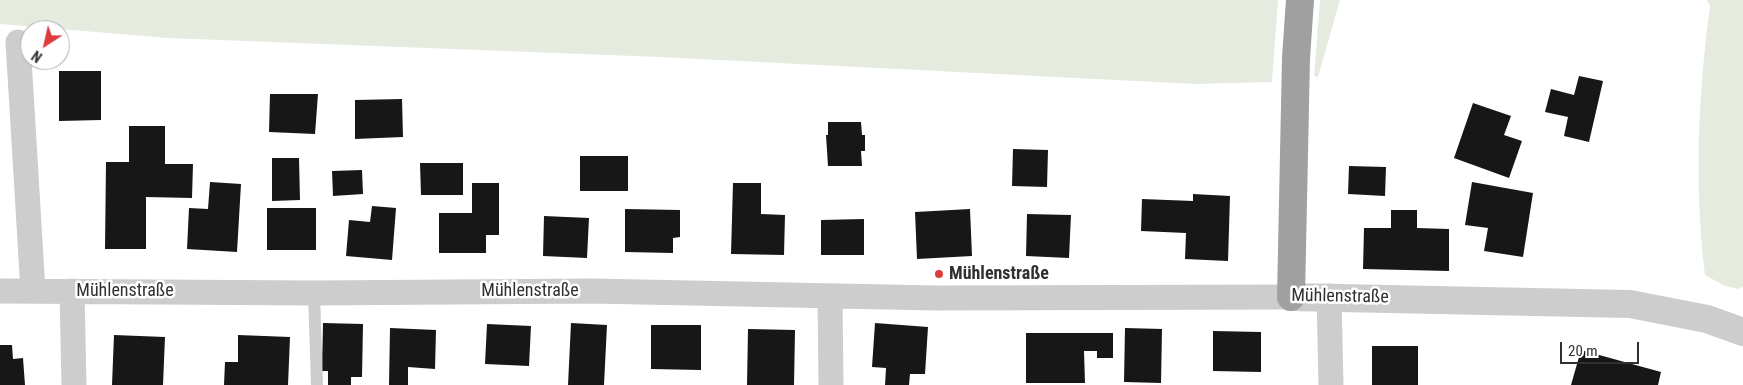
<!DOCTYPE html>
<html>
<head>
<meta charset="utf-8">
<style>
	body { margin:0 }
	#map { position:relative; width:1743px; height:385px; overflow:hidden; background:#fff; font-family:"Roboto Condensed",sans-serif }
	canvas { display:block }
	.north { position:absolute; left:20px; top:20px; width:50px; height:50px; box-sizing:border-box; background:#fff; border:1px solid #acacac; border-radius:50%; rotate:215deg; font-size:14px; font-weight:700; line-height:20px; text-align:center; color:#303030 }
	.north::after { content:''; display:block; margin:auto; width:18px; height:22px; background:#de3b3d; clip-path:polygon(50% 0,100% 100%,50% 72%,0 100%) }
	.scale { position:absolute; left:1560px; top:342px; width:79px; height:22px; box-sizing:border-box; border:2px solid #303030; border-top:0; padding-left:6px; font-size:15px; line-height:18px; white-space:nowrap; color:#303030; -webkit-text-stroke:4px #fff; paint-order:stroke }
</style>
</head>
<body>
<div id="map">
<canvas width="1743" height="385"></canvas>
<div class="north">N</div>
<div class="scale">20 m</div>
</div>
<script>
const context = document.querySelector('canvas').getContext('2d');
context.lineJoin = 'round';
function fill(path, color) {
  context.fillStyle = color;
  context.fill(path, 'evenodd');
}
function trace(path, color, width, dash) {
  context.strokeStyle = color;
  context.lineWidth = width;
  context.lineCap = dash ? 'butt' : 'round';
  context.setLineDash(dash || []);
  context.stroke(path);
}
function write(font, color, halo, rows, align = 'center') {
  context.font = font + ' "Roboto Condensed",sans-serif';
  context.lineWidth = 5;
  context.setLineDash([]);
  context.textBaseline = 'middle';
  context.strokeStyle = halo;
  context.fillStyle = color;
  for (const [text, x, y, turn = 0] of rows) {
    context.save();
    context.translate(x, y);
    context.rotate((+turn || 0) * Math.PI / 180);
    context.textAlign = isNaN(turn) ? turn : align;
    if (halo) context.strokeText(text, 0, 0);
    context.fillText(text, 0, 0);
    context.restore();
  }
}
const green = new Path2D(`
	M 0,0 L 1278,0 L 1272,82 L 1195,84 L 660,57 L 168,38 L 0,24 Z
	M 1320,0 L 1340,0 L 1318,77 L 1314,76 Z
	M 1707,0 L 1743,0 L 1743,287 L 1737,289 L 1723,285 L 1705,275 C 1694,186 1698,95 1710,6 Z`);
const building = new Path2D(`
	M 59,71 L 101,71 L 101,120 L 59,121 Z
	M 1579,76 L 1603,81 L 1589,142 L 1564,136 L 1568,117 L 1545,112 L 1551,89 L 1574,95 Z
	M 270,94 L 318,94 L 315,134 L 269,132 Z
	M 402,99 L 403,137 L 355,139 L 355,100 Z
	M 1473,103 L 1511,116 L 1504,135 L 1522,141 L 1509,178 L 1454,158 Z
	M 828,122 L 861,122 L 862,135 L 865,135 L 865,151 L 861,151 L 862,166 L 828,166 L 826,135 L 828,135 Z
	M 129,126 L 165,126 L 165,164 L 193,164 L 192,198 L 146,197 L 146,249 L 105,249 L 106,162 L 129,162 Z
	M 1013,149 L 1048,150 L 1047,187 L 1012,186 Z
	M 580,156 L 628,156 L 628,191 L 580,191 Z
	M 272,158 L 299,158 L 300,200 L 272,201 Z
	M 420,163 L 463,163 L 463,195 L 421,195 Z
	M 1349,166 L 1386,167 L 1385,196 L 1348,194 Z
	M 362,170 L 363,194 L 333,196 L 332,171 Z
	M 210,182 L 241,184 L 237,252 L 187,249 L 189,208 L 208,209 Z
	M 1472,182 L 1533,193 L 1523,257 L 1484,251 L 1488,228 L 1465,225 Z
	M 472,183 L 499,183 L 499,235 L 486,235 L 486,253 L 439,253 L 439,213 L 472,213 Z
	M 733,183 L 761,183 L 761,214 L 785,215 L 784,255 L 731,254 Z
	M 1193,194 L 1230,196 L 1228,261 L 1185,259 L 1186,233 L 1141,231 L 1142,199 L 1193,201 Z
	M 372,206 L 396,208 L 392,260 L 346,256 L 349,220 L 370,222 Z
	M 267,208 L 316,208 L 316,250 L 267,250 Z
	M 625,209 L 680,210 L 680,237 L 673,238 L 673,253 L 625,252 Z
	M 970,209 L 972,256 L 917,259 L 915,212 Z
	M 1391,210 L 1417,210 L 1417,228 L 1449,229 L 1449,271 L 1363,269 L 1364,228 L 1391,228 Z
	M 1027,214 L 1071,215 L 1069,258 L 1026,256 Z
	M 544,216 L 589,218 L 587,258 L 543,256 Z
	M 864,219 L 864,255 L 821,255 L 821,220 Z
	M 323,323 L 363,324 L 362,377 L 351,377 L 351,385 L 328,385 L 328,371 L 322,371 Z
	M 571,323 L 607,325 L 604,385 L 568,385 Z
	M 875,323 L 928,327 L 925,374 L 910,374 L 909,385 L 885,385 L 886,368 L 872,367 Z
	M 487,324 L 531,326 L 529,366 L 485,364 Z
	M 651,325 L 701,325 L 701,370 L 651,369 Z
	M 390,328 L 436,330 L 435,369 L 408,367 L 408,385 L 389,385 Z
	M 1125,328 L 1162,329 L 1161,383 L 1124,382 Z
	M 748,329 L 795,330 L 794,385 L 747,385 Z
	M 1213,331 L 1261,332 L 1261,372 L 1213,371 Z
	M 1026,333 L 1113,333 L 1113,358 L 1097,358 L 1097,351 L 1084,351 L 1085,383 L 1026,383 Z
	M 114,335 L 165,337 L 163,385 L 112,385 Z
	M 238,335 L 290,337 L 288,385 L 224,385 L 225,362 L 238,362 Z
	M 0,345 L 12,345 L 13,359 L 23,358 L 25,385 L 0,385 Z
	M 1372,346 L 1418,346 L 1418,385 L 1372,385 Z
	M 1581,350 L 1661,372 L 1658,385 L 1571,385 Z`);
const service = new Path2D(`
	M 314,293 L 317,385`);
const minor = new Path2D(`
	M 18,42 L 33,291
	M 0,291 L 314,293 L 592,291 L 936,298 L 1291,297
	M 72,291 L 74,385
	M 830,296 L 831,385
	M 1329,296 L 1331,385`);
const tertiary = new Path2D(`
	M 1291,297 L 1630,304 L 1707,319 L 1743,332`);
const trunk = new Path2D(`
	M 1291,297 L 1296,58 L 1300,0`);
const markers = [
	[939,274,5,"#de3b3d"]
];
const poiNames = [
	["Mühlenstraße",949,274]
];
const streetNames = [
	["Mühlenstraße",125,291],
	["Mühlenstraße",530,291],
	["Mühlenstraße",1340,297,1]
];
fill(green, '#e5ecdf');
fill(building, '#171717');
trace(service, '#cdcdcd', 12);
trace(minor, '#cdcdcd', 25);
trace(tertiary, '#cdcdcd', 28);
trace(trunk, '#a0a0a0', 28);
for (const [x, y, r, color] of markers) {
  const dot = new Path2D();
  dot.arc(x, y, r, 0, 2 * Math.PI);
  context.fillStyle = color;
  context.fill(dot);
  trace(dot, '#fff', 2);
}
write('bold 18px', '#303030', '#fff', poiNames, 'left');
write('18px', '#303030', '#fff', streetNames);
</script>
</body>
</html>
